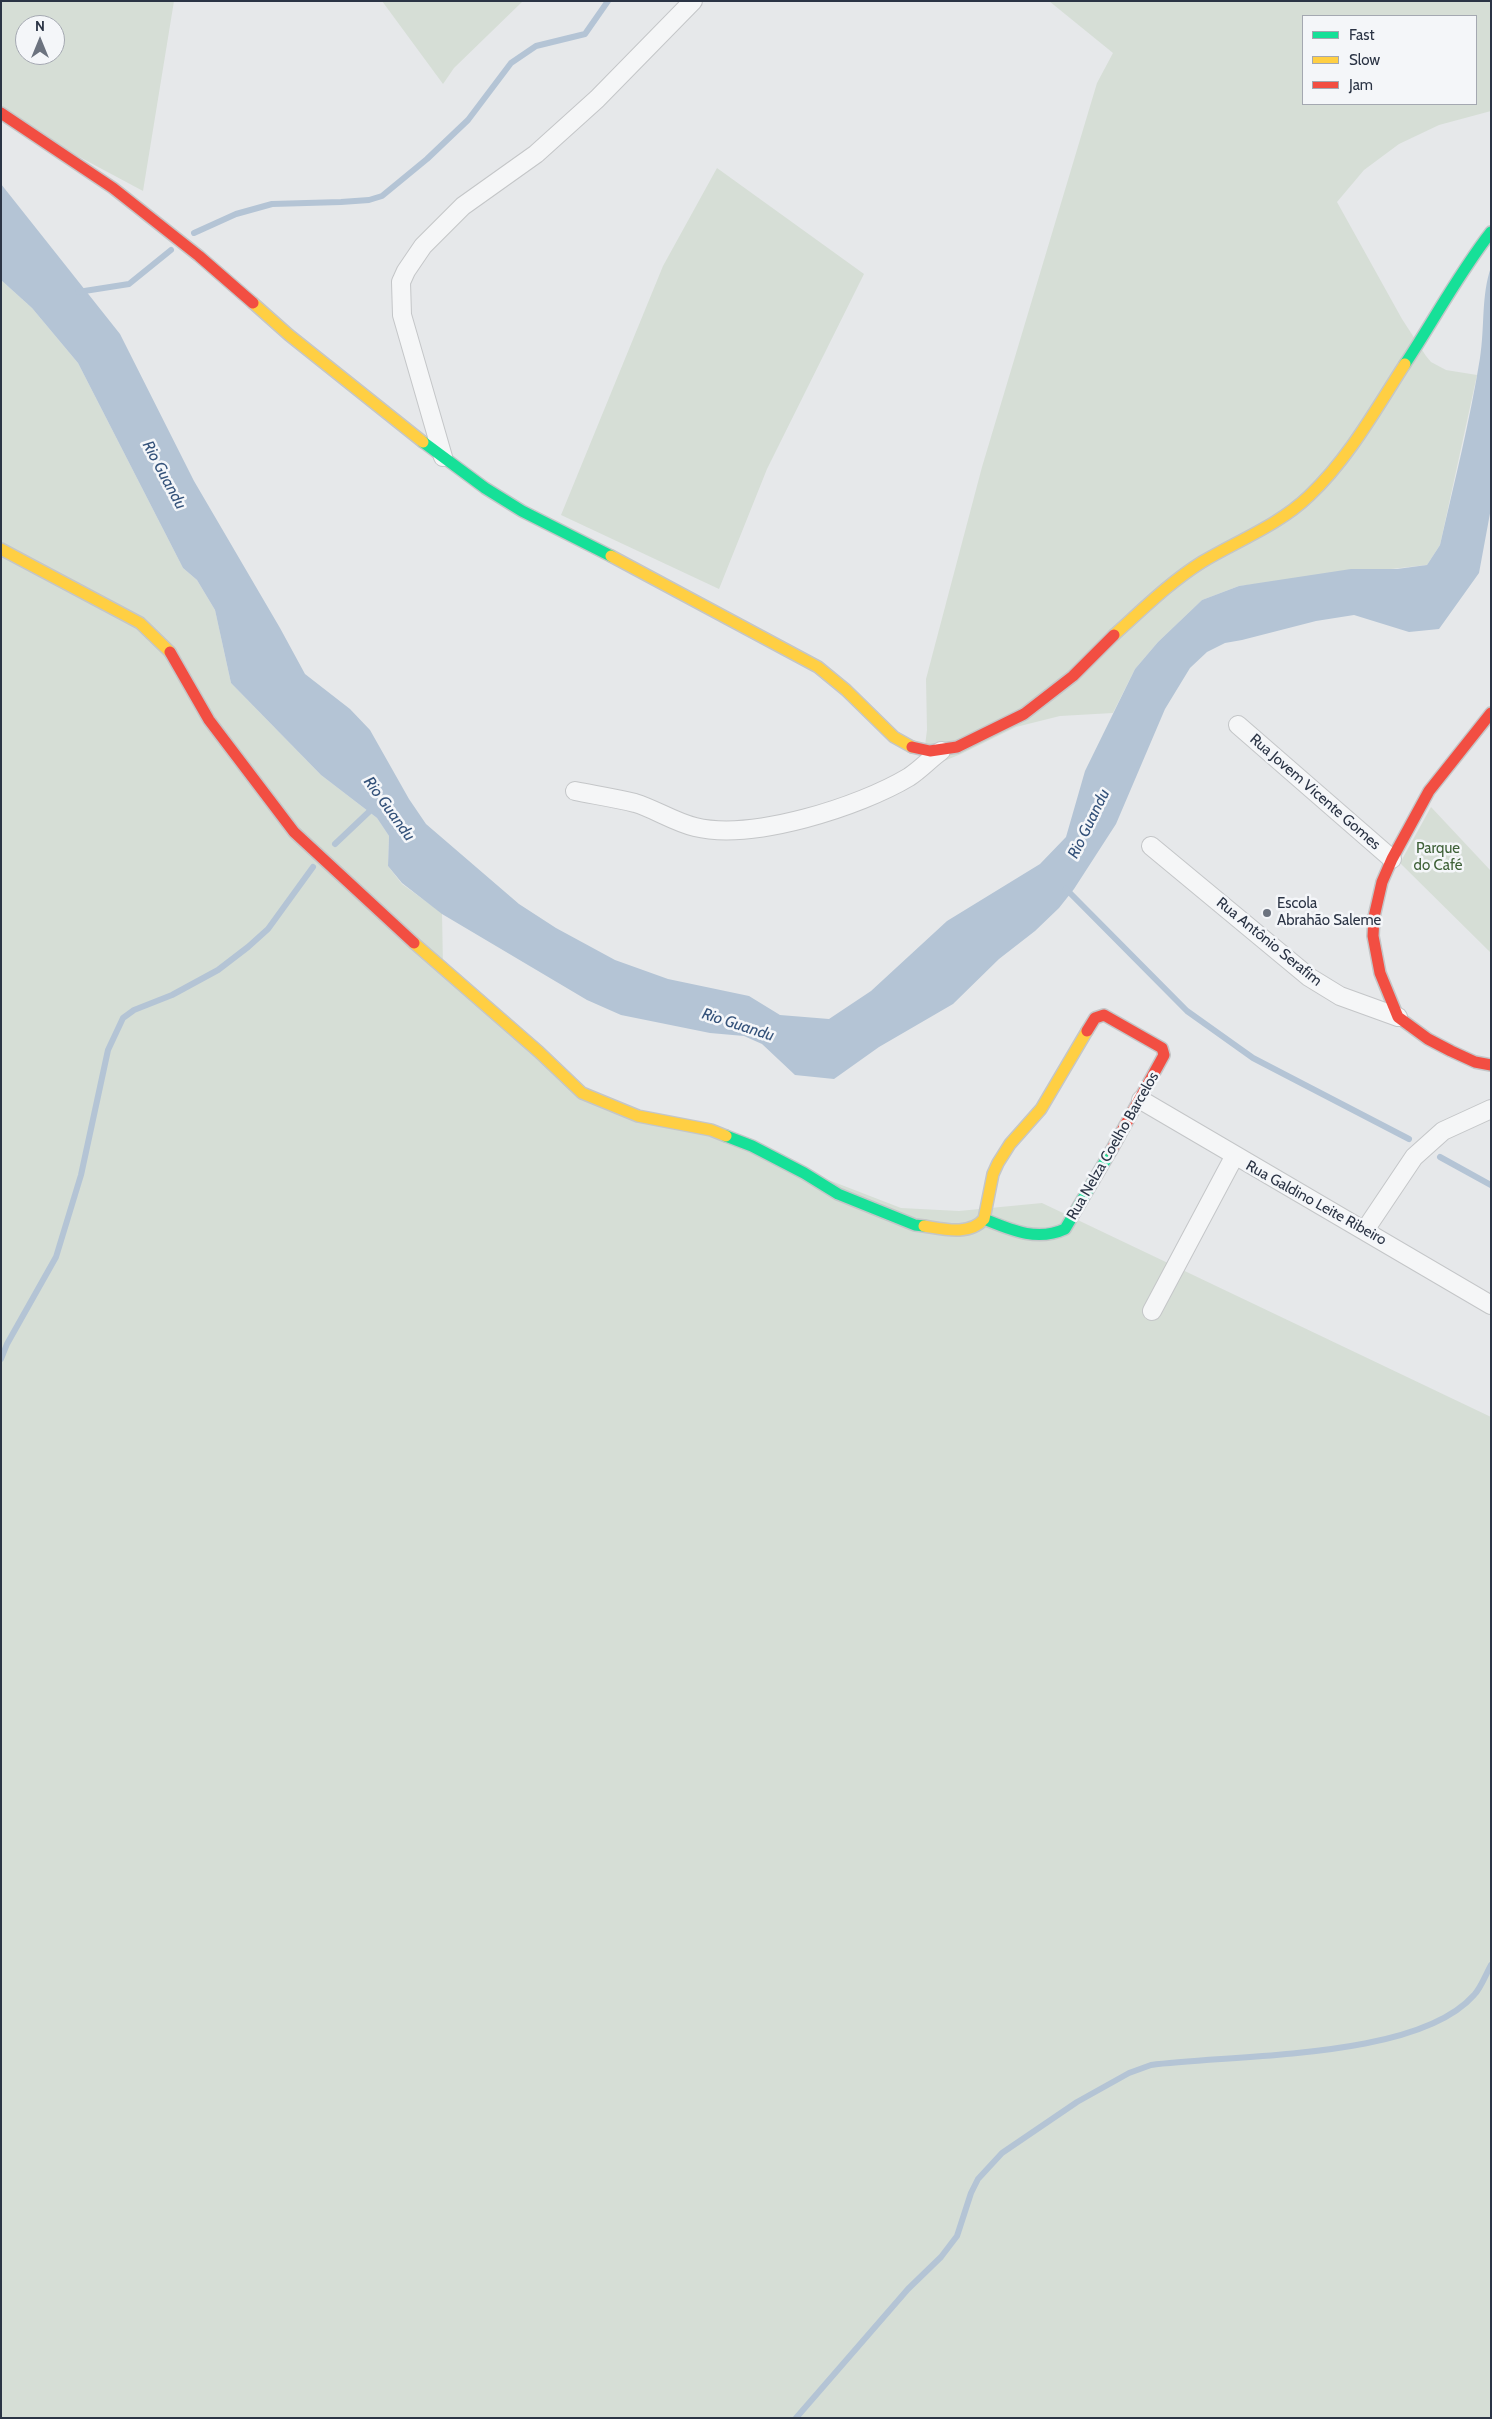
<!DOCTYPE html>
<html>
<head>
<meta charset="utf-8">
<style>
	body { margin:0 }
	#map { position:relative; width:1492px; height:2419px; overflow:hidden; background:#e6e8ea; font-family:Cabin,sans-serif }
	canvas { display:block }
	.frame { position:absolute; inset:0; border:2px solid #2b3445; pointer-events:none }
	.legend { position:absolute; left:1302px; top:15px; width:175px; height:90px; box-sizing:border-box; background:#f4f6f9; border:1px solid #a4a8b1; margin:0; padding:6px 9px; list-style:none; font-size:15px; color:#2b3445 }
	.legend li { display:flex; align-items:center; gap:10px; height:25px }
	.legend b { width:25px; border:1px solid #a4a8b1 }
	.north { position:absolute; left:15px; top:15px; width:50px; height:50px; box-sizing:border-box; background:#f4f6f9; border:1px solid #a4a8b1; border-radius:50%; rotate:0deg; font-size:14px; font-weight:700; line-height:20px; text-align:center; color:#2b3445 }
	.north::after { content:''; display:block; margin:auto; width:18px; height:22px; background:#6c737f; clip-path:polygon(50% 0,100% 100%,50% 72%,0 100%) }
</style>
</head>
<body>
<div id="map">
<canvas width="1492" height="2419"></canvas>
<div class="frame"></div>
<ul class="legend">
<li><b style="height:6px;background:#16e098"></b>Fast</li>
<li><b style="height:6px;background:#ffcf43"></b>Slow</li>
<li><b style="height:6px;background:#f24e42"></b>Jam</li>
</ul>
<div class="north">N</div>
</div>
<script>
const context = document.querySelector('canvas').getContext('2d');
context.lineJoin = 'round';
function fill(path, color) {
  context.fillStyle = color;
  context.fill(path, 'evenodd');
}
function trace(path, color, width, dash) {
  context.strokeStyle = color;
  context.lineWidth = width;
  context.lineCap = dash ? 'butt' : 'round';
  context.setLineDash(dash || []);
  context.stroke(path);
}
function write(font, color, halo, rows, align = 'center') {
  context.font = font + ' Cabin,sans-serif';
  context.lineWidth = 5;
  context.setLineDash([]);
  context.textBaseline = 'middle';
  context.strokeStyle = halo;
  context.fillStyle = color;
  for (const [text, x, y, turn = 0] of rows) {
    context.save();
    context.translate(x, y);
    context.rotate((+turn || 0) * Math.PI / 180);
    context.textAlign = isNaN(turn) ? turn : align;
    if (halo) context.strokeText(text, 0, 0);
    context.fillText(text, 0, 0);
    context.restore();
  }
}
const green = new Path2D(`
	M 1,1 L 174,1 L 143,191 L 44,138 L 1,106 ZM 25,25 L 55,25 L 55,55 L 25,55 Z
	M 382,1 L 523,1 L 454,68 L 443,84 Z
	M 1049,1 L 1491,1 L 1491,111 L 1439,125 L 1399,144 L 1364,170 L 1337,202 L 1402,319 L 1426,356 L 1431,362 L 1446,370 L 1477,375 L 1440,545 L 1427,565 L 1239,586 L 1202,600 L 1158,642 L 1135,669 L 1113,713 L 1060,716 L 1016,727 L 961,754 L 922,770 L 927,730 L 926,679 L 982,467 L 1097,83 L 1113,53 ZM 1303,16 L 1476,16 L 1476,104 L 1303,104 Z
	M 717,168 L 864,274 L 767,469 L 719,589 L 561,515 L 663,266 Z
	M 1,280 L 32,308 L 78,363 L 183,568 L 197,580 L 215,610 L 231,683 L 321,775 L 377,818 L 389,836 L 388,866 L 402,884 L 442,913 L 443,967 L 594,1101 L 715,1136 L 901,1208 L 959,1211 L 1042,1203 L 1491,1417 L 1491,2418 L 1,2418 Z
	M 1431,807 L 1491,871 L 1491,953 L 1400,863 Z`);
const water = new Path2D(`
	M 1,184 L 120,334 L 194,481 L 280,628 L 305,674 L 350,709 L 370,730 L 409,799 L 426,824 L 519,904 L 556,928 L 615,960 L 668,979 L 749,996 L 780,1015 L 829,1019 L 871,991 L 947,921 L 1040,864 L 1066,837 L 1085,771 L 1135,669 L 1158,642 L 1202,600 L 1239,586 L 1351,569 L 1397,569 L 1427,565 L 1440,545 C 1454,483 1470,421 1480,358 C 1485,327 1481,296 1491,267 L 1491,508 L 1479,573 L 1439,629 L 1409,632 L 1354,615 L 1316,621 L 1242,640 L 1225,643 L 1207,652 L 1190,668 L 1165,709 L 1116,824 L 1074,889 L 1059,908 L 1035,931 L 999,959 L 953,1004 L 879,1047 L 834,1079 L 795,1075 L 762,1044 L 744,1036 L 710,1033 L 621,1015 L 587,1000 L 442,914 L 402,883 L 388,866 L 389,836 L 377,818 L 321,775 L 231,683 L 215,610 L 197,580 L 183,568 L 78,363 L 32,308 L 1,280 Z`);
const stream = new Path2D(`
	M 194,233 L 236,214 L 272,204 L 341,202 L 369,200 L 382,196 L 427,159 L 468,120 L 511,63 L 536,46 L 585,34 L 608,1
	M 78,292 L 129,284 L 171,250
	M 335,844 L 374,807
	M 1066,889 L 1187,1011 L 1253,1058 L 1409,1139
	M 1440,1157 L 1491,1185
	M 1,1359 L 7,1344 L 56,1257 L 81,1175 L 108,1050 L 123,1018 L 134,1010 L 172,995 L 218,970 L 248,947 L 268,929 L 313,867
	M 796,2418 L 908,2289 L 941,2257 L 957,2236 L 971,2193 L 978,2179 L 1002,2153 L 1077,2102 L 1129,2073 L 1151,2065 C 1234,2054 1417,2060 1474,1995 C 1481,1988 1486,1974 1491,1965`);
const street = new Path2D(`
	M 443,457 L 402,315 L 401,282 L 406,271 L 423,246 L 463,206 L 536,154 L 597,99 L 693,1
	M 1238,725 L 1392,859
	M 575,791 C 595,795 615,798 635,803 C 655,809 674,822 695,827 C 752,841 859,807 909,777 C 920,770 930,759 941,751
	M 1151,846 L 1309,977 L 1340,996 L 1398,1017
	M 1141,1100 L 1491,1305
	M 1365,1230 L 1414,1157 L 1443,1131 L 1491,1109
	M 1152,1311 L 1234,1157`);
const fast = new Path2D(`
	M 1405,364 C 1434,320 1459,273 1491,232
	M 423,442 L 485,488 L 522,511 L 611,556
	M 726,1136 L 752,1146 L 804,1173 L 838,1194 L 915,1225 L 924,1226
	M 984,1219 C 1011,1230 1037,1242 1065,1229 L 1111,1151`);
const slow = new Path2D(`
	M 253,303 L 289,335 L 423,442
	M 1,549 L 140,623 L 170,652
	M 611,556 L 818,667 L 846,690 L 894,737 L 912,747
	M 1114,635 C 1142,610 1170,582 1202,562 C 1237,541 1279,525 1309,496 C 1349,458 1376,409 1405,364
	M 414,943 L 539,1052 L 582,1093 L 638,1116 L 711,1130 L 726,1136
	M 924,1226 C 943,1229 970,1236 984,1219 L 993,1174 L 998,1163 L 1010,1144 L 1041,1109 L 1087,1031`);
const jam = new Path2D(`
	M 1,113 L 113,188 L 199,256 L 253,303
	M 170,652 L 209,720 L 294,832 L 414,943
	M 1491,713 L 1429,791 L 1392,859 L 1382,882 L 1374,917 L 1373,936 L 1380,973 L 1398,1017 L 1428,1039 L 1451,1051 L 1475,1062 L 1491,1065
	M 912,747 L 930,751 L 957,747 L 1024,714 L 1073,676 L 1114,635
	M 1087,1031 L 1095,1018 L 1104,1015 L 1162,1048 L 1164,1055 L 1111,1151`);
const markers = [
	[1267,913,5,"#6c737f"]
];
const streetNames = [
	["Rua Jovem Vicente Gomes",1315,792,41],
	["Rua Antônio Serafim",1269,942,39],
	["Rua Nelza Coelho Barcelos",1113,1146,-60],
	["Rua Galdino Leite Ribeiro",1316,1203,29]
];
const parkNames = [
	["Parque",1438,849],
	["do Café",1438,866]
];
const poiNames = [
	["Escola",1277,904],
	["Abrahão Saleme",1277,921]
];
const waterNames = [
	["Rio Guandu",164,475,62],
	["Rio Guandu",389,809,54],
	["Rio Guandu",1089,824,-64],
	["Rio Guandu",738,1025,18]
];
fill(green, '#d6ded6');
fill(water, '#b4c4d5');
trace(stream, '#b4c4d5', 6);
trace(street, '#c4c6c8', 20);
trace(fast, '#c4c6c8', 14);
trace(slow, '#c4c6c8', 14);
trace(jam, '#c4c6c8', 14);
trace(street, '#f5f6f7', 18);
trace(fast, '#16e098', 11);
trace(slow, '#ffcf43', 11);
trace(jam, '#f24e42', 11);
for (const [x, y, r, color] of markers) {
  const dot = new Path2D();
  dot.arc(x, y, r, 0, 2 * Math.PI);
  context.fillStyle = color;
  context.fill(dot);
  trace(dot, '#f4f6f9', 2);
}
write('15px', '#2b3445', '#f4f6f9', streetNames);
write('15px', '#3f6138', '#f4f6f9', parkNames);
write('15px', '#2b3445', '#f4f6f9', poiNames, 'left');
write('italic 16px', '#34527a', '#f4f6f9', waterNames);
</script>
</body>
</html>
